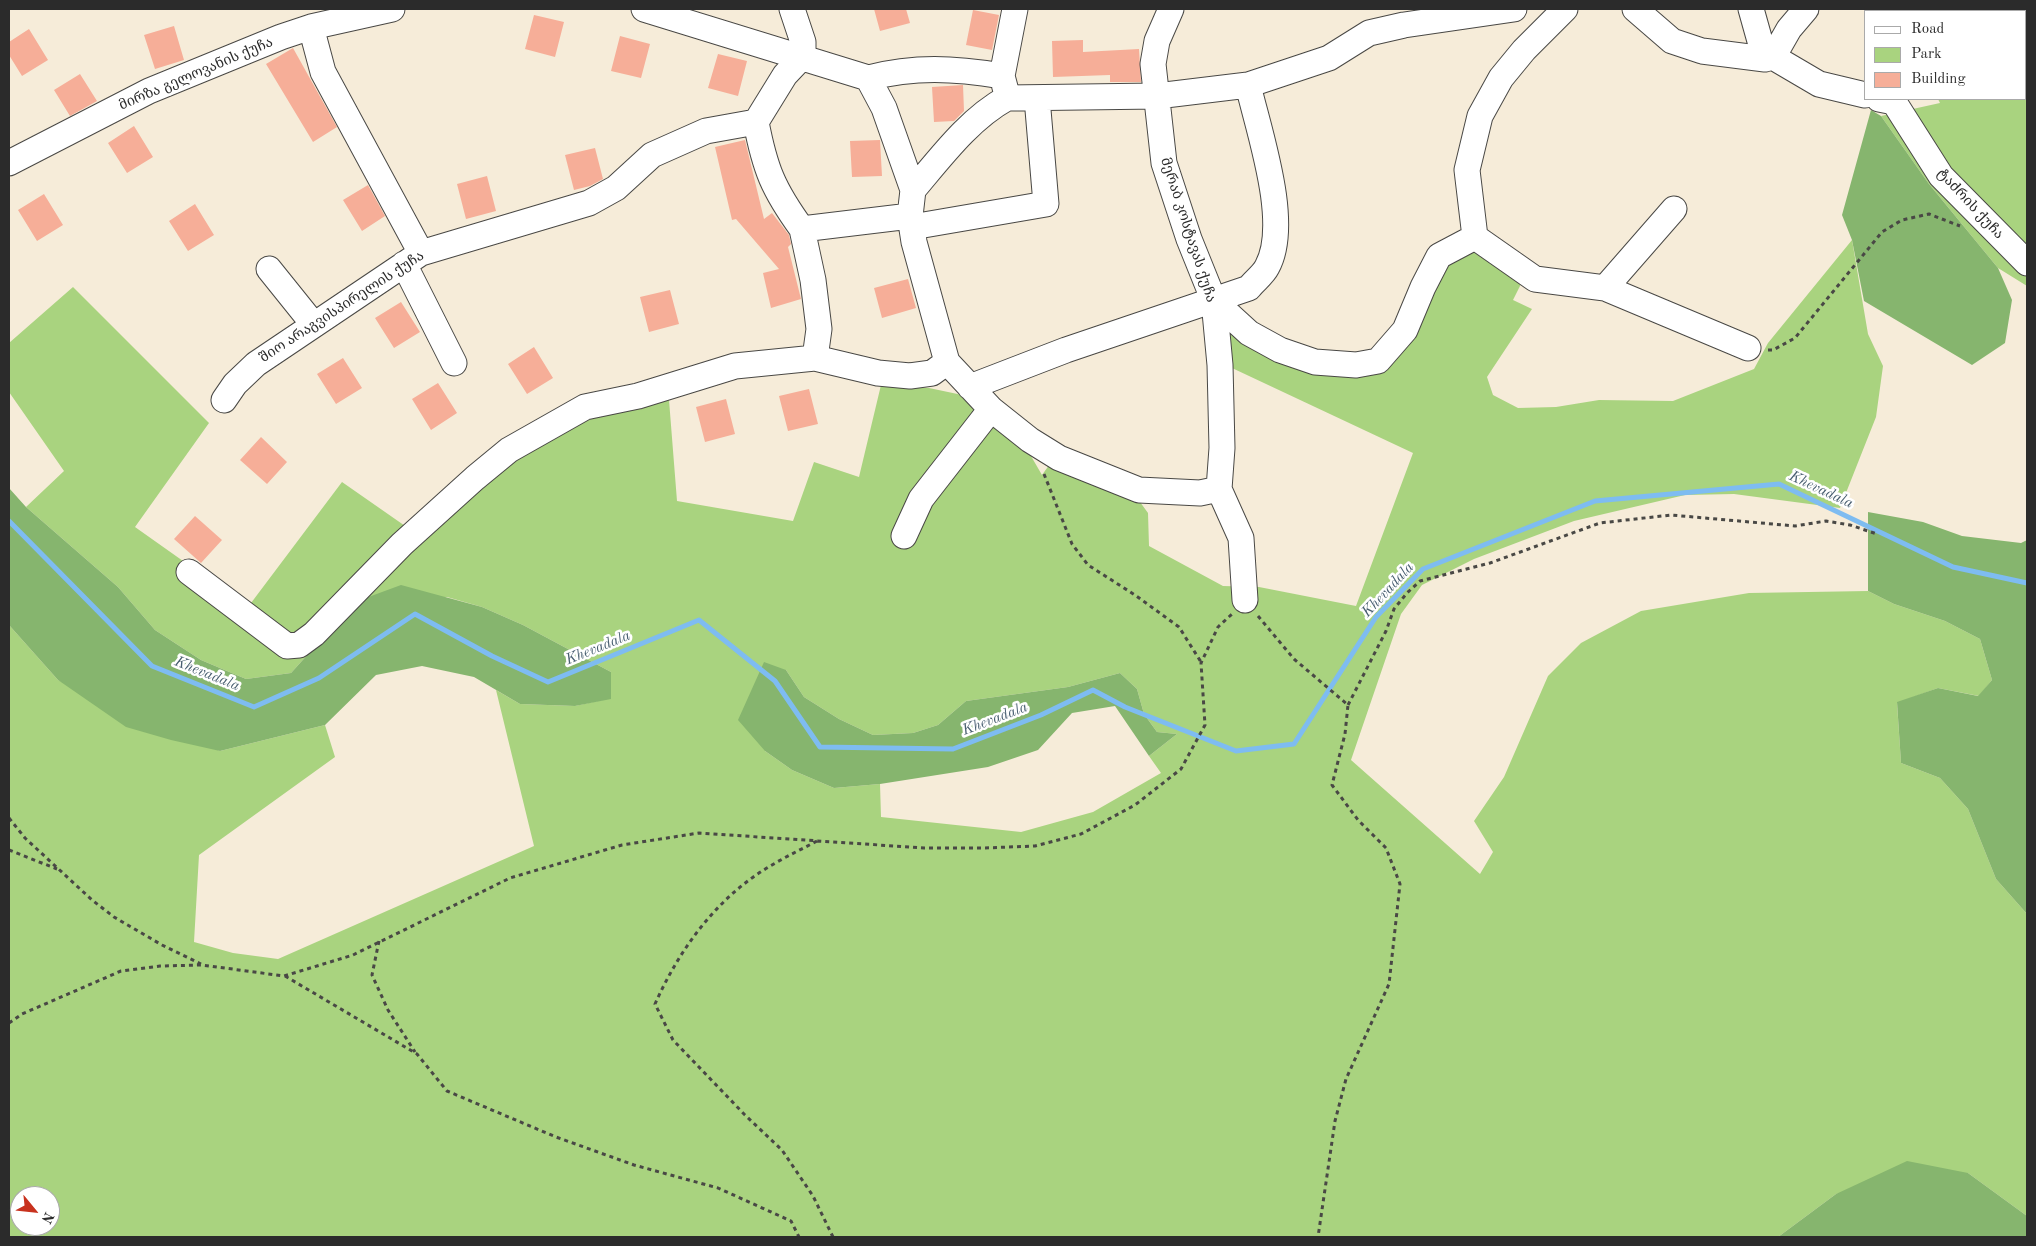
<!DOCTYPE html>
<html>
<head>
<meta charset="utf-8">
<style>
	body { margin:0 }
	#map { position:relative; width:2036px; height:1246px; overflow:hidden; background:#f6ecd9; font-family:"Old Standard TT",serif }
	canvas { display:block }
	.frame { position:absolute; inset:0; border:10px solid #2b2b2b; pointer-events:none }
	.legend { position:absolute; left:1864px; top:10px; width:162px; height:90px; box-sizing:border-box; background:#fff; border:1px solid #aaa; margin:0; padding:6px 9px; list-style:none; font-size:15px; color:#2b2b2b }
	.legend li { display:flex; align-items:center; gap:10px; height:25px }
	.legend b { width:25px; border:1px solid #aaa }
	.north { position:absolute; left:10px; top:1186px; width:50px; height:50px; box-sizing:border-box; background:#fff; border:1px solid #aaa; border-radius:50%; rotate:118deg; font-size:14px; font-weight:700; line-height:20px; text-align:center; color:#2b2b2b }
	.north::after { content:''; display:block; margin:auto; width:18px; height:22px; background:#c8321e; clip-path:polygon(50% 0,100% 100%,50% 72%,0 100%) }
</style>
</head>
<body>
<div id="map">
<canvas width="2036" height="1246"></canvas>
<div class="frame"></div>
<ul class="legend">
<li><b style="height:6px;background:#fff"></b>Road</li>
<li><b style="height:14px;background:#a9d37f"></b>Park</li>
<li><b style="height:14px;background:#f6ae98"></b>Building</li>
</ul>
<div class="north">N</div>
</div>
<script>
const context = document.querySelector('canvas').getContext('2d');
context.lineJoin = 'round';
function fill(path, color) {
  context.fillStyle = color;
  context.fill(path, 'evenodd');
}
function trace(path, color, width, dash) {
  context.strokeStyle = color;
  context.lineWidth = width;
  context.lineCap = dash ? 'butt' : 'round';
  context.setLineDash(dash || []);
  context.stroke(path);
}
function write(font, color, halo, rows, align = 'center') {
  context.font = font + ' "Old Standard TT","Noto Serif Georgian",serif';
  context.lineWidth = 5;
  context.setLineDash([]);
  context.textBaseline = 'middle';
  context.strokeStyle = halo;
  context.fillStyle = color;
  for (const [text, x, y, turn = 0] of rows) {
    context.save();
    context.translate(x, y);
    context.rotate((+turn || 0) * Math.PI / 180);
    context.textAlign = isNaN(turn) ? turn : align;
    if (halo) context.strokeText(text, 0, 0);
    context.fillText(text, 0, 0);
    context.restore();
  }
}
const green = new Path2D(`
	M 1908,9 L 2027,9 L 2027,286 L 1998,268 L 1929,184 L 1881,116 L 1940,103 L 1938,99 L 2025,99 L 2025,11 L 1909,11 Z
	M 1852,240 L 1868,334 L 1883,366 L 1876,417 L 1840,508 L 1734,494 L 1685,495 L 1574,521 L 1474,559 L 1422,585 L 1401,614 L 1351,760 L 1480,874 L 1493,852 L 1474,821 L 1504,777 L 1548,676 L 1581,643 L 1641,611 L 1749,593 L 1868,591 L 1894,604 L 1945,621 L 1980,639 L 1992,680 L 1979,696 L 1938,688 L 1897,703 L 1901,763 L 1940,778 L 1968,809 L 1996,879 L 2027,914 L 2027,1216 L 1968,1173 L 1836,1194 L 1778,1237 L 9,1237 L 9,625 L 58,680 L 220,751 L 325,725 L 335,757 L 199,855 L 194,942 L 233,953 L 278,959 L 534,846 L 496,690 L 520,704 L 575,706 L 611,698 L 611,672 L 523,625 L 482,607 L 447,597 L 355,602 L 291,673 L 246,679 L 201,660 L 155,630 L 118,587 L 26,507 L 64,471 L 9,392 L 9,343 L 73,287 L 209,423 L 135,527 L 248,607 L 342,482 L 408,528 C 467,491 526,445 591,419 C 616,409 643,405 669,400 L 677,501 L 793,521 L 814,462 L 859,477 L 881,385 L 929,388 L 967,396 L 1024,444 L 1042,475 L 1052,461 L 1140,502 L 1148,513 L 1149,546 L 1223,586 L 1259,587 L 1356,606 L 1413,453 L 1232,368 L 1225,329 L 1363,371 L 1444,264 L 1470,249 L 1522,282 L 1513,300 L 1532,309 L 1487,377 L 1493,395 L 1518,408 L 1556,407 L 1599,400 L 1673,401 L 1754,369 L 1768,343 ZM 786,670 L 804,697 L 839,719 L 873,735 L 913,733 L 938,725 L 966,701 L 1068,687 L 1120,673 L 1137,689 L 1144,714 L 1157,732 L 1177,734 L 1149,756 L 1161,773 L 1093,812 L 1021,832 L 881,817 L 880,784 L 834,788 L 792,770 L 765,751 ZM 20,1196 L 50,1196 L 50,1226 L 20,1226 Z`);
const forest = new Path2D(`
	M 1871,110 L 1881,116 L 1929,184 L 1998,268 L 2012,300 L 2005,343 L 1972,365 L 1864,301 L 1852,240 L 1842,215 Z
	M 9,488 L 26,507 L 118,587 L 155,630 L 201,660 L 246,679 L 291,673 L 355,602 L 401,585 L 482,607 L 523,625 L 611,672 L 611,699 L 575,706 L 520,704 L 474,677 L 422,666 L 376,675 L 325,725 L 220,751 L 171,740 L 126,727 L 58,680 L 9,625 Z
	M 1868,512 L 1923,522 L 1962,536 L 2021,543 L 2027,540 L 2027,914 L 1996,879 L 1968,809 L 1940,778 L 1901,763 L 1897,702 L 1938,688 L 1978,696 L 1992,680 L 1980,639 L 1945,621 L 1894,604 L 1868,591 Z
	M 764,662 L 786,670 L 804,697 L 839,719 L 873,735 L 913,733 L 938,725 L 966,701 L 1068,687 L 1120,673 L 1137,689 L 1144,714 L 1157,732 L 1177,734 L 1149,756 L 1115,706 L 1072,713 L 1038,750 L 988,767 L 880,784 L 834,788 L 792,770 L 765,751 L 738,720 Z
	M 1907,1161 L 1968,1173 L 2027,1216 L 2027,1237 L 1778,1237 L 1836,1194 Z`);
const stream = new Path2D(`
	M 9,521 L 152,666 L 254,707 L 319,678 L 415,614 L 492,656 L 548,682 L 699,620 L 775,681 L 820,747 L 953,749 L 1041,715 L 1093,690 L 1125,707 L 1236,751 L 1294,744 L 1376,617 L 1423,569 L 1595,501 L 1779,484 L 1953,567 L 2027,583`);
const building = new Path2D(`
	M 874,9 L 906,9 L 910,23 L 880,31 Z
	M 973,10 L 999,15 L 992,50 L 966,45 Z
	M 534,15 L 564,22 L 555,57 L 525,49 Z
	M 174,26 L 184,60 L 155,69 L 144,35 Z
	M 29,29 L 48,60 L 22,76 L 9,55 L 9,42 Z
	M 620,36 L 650,44 L 641,78 L 611,71 Z
	M 1083,40 L 1083,52 L 1139,49 L 1141,82 L 1110,82 L 1110,75 L 1053,77 L 1052,41 Z
	M 293,48 L 337,127 L 313,142 L 266,64 Z
	M 718,54 L 747,61 L 738,96 L 708,88 Z
	M 80,74 L 97,101 L 70,116 L 54,90 Z
	M 963,85 L 964,111 L 954,121 L 934,122 L 932,87 Z
	M 134,126 L 153,157 L 127,173 L 108,143 Z
	M 745,140 L 764,219 L 772,213 L 789,235 L 791,244 L 788,247 L 801,299 L 771,308 L 763,273 L 779,269 L 736,219 L 732,220 L 715,147 Z
	M 880,140 L 882,176 L 852,177 L 850,141 Z
	M 595,148 L 603,179 L 590,186 L 574,190 L 565,155 Z
	M 487,176 L 496,211 L 466,219 L 457,184 Z
	M 368,185 L 385,216 L 362,231 L 343,200 Z
	M 44,194 L 63,225 L 37,241 L 18,210 Z
	M 195,204 L 214,235 L 188,251 L 169,221 Z
	M 908,279 L 916,308 L 882,318 L 874,288 Z
	M 670,290 L 679,324 L 649,332 L 640,297 Z
	M 401,302 L 420,332 L 394,348 L 375,318 Z
	M 534,347 L 553,378 L 527,394 L 508,364 Z
	M 343,358 L 362,388 L 336,404 L 317,374 Z
	M 438,383 L 457,413 L 431,430 L 412,399 Z
	M 809,389 L 818,424 L 788,431 L 779,396 Z
	M 726,399 L 735,434 L 705,442 L 696,407 Z
	M 261,437 L 287,462 L 267,484 L 240,460 Z
	M 195,516 L 222,540 L 201,563 L 174,539 Z`);
const path = new Path2D(`
	M 1768,350 L 1773,350 L 1795,338 L 1882,232 L 1902,220 L 1929,214 L 1960,226
	M 1044,474 L 1072,544 L 1088,565 L 1135,595 L 1179,627 L 1201,662
	M 1258,616 L 1294,659 L 1348,705 L 1345,734 L 1332,785 L 1358,820 L 1386,848 L 1400,884 L 1389,984 L 1346,1079 L 1335,1121 L 1318,1237
	M 1348,705 L 1386,631 L 1394,609 L 1407,593 L 1420,581 L 1490,563 L 1600,523 L 1671,515 L 1795,526 L 1826,521 L 1850,525 L 1877,534
	M 9,818 L 25,838 L 92,900 L 114,917 L 162,945 L 201,964
	M 817,841 C 802,849 787,856 772,865 C 718,896 680,948 655,1004 L 673,1040 L 744,1114 L 782,1150 L 813,1196 L 833,1237
	M 9,850 L 57,869
	M 379,941 L 372,975 L 388,1010 L 415,1052
	M 285,976 L 417,1054 L 447,1091 L 556,1137 L 634,1165 L 718,1188 L 791,1221 L 799,1237
	M 9,1023 L 22,1014 L 121,971 L 160,966 L 202,965 L 284,976 L 353,955 L 510,878 L 622,845 L 699,833 L 924,848 L 984,848 L 1035,846 L 1081,834 L 1135,805 L 1181,769 L 1205,725 L 1201,663 L 1218,627 L 1232,614`);
const minor = new Path2D(`
	M 644,9 L 868,78 L 884,108 L 913,190 L 910,216 L 914,242 L 947,362 L 991,409 L 1030,440 L 1059,458 L 1139,490 L 1200,493 L 1219,489
	M 792,9 L 803,42 L 803,56
	M 1171,9 L 1157,41 L 1153,64 L 1164,163 L 1189,239 L 1214,301 L 1220,365 L 1222,448 L 1219,489 L 1241,538 L 1245,600
	M 1635,9 L 1672,41 L 1702,51 L 1765,59 L 1773,57 L 1819,84 L 1865,95
	M 1751,9 L 1765,59
	M 311,27 L 323,72 L 421,253
	M 1773,57 L 1789,29 L 1806,9
	M 868,78 C 915,66 954,68 1002,76
	M 2025,79 L 2027,79
	M 1006,91 L 1002,76 L 1015,9
	M 1879,99 L 1894,102 L 1941,176 L 2027,263
	M 756,122 C 765,169 773,189 802,229 L 910,216
	M 9,163 L 149,91 L 281,37 L 311,27 L 392,9
	M 913,190 C 941,157 969,119 1007,98 L 1157,96 L 1248,85 L 1329,58 L 1369,33 L 1404,25 L 1514,9
	M 912,227 L 1046,204 L 1037,98
	M 802,229 L 813,280 L 819,329 L 815,358
	M 1475,237 L 1535,279 L 1605,288 L 1748,348
	M 1475,237 L 1467,170 L 1480,116 L 1501,78 L 1524,50 L 1565,9
	M 404,264 L 454,363
	M 269,269 L 314,325
	M 1605,288 L 1674,209
	M 1214,301 L 1249,333 L 1280,350 L 1315,362 L 1356,365 L 1378,361 L 1405,330 L 1423,287 L 1439,256 L 1475,237
	M 970,387 L 1066,350 L 1249,288 C 1254,281 1263,275 1267,267 C 1291,224 1259,132 1248,85
	M 224,400 L 235,384 L 256,364 L 421,253 L 589,203 L 616,188 L 652,155 L 706,131 L 756,122 L 785,75 L 803,56
	M 904,536 L 921,499 L 991,409
	M 189,572 L 287,646 L 299,645 L 314,634 L 402,544 L 475,478 L 509,450 L 585,407 L 638,396 L 735,366 L 815,358 L 878,373 L 910,376 L 932,373 L 947,362`);
const streetNames = [
	["მირზა გელოვანის ქუჩა",196,74,-23],
	["ტაძრის ქუჩა",1970,204,47],
	["მერაბ კოსტავას ქუჩა",1188,230,72],
	["შიო არაგვისპირელის ქუჩა",342,307,-33]
];
const waterNames = [
	["Khevadala",1821,490,25],
	["Khevadala",1388,590,-47],
	["Khevadala",598,648,-22],
	["Khevadala",207,674,22],
	["Khevadala",995,719,-21]
];
fill(green, '#a9d37f');
fill(forest, '#86b56e');
trace(stream, '#7ebcf1', 5);
fill(building, '#f6ae98');
trace(minor, '#494845', 27);
trace(path, '#494845', 3, [4, 4]);
trace(minor, '#fff', 25);
write('14px', '#2b2b2b', '#fff', streetNames);
write('italic 15px', '#485e70', '#fff', waterNames);
</script>
</body>
</html>
